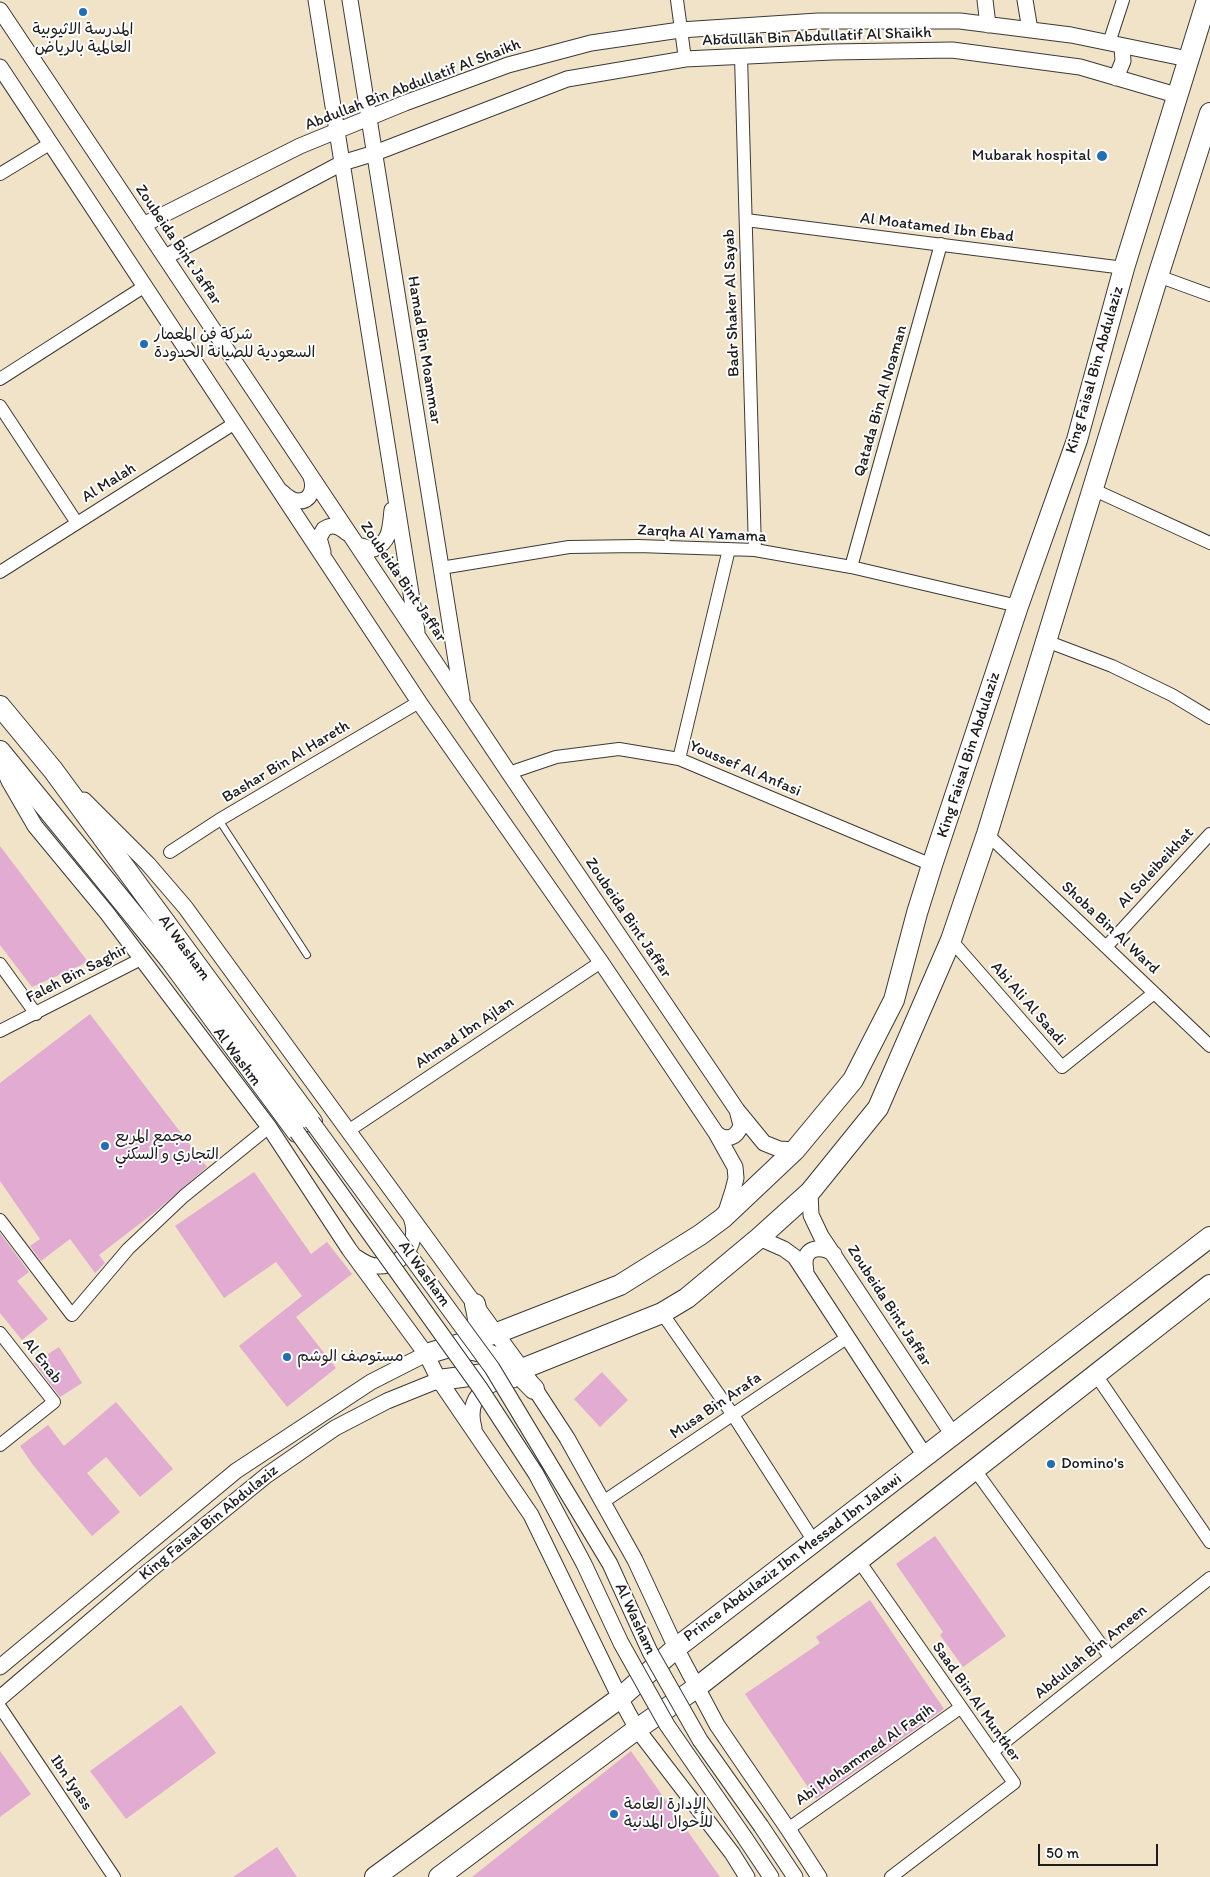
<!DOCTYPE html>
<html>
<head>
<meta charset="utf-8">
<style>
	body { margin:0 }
	#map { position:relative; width:1210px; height:1877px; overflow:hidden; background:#f1e3c7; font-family:Itim,sans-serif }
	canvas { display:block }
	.scale { position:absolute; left:1038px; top:1844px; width:120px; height:22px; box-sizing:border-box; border:2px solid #1c1c1c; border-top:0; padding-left:6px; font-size:15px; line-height:18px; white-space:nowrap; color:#1c1c1c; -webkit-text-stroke:4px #fff; paint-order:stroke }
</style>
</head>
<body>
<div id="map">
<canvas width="1210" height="1877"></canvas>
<div class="scale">50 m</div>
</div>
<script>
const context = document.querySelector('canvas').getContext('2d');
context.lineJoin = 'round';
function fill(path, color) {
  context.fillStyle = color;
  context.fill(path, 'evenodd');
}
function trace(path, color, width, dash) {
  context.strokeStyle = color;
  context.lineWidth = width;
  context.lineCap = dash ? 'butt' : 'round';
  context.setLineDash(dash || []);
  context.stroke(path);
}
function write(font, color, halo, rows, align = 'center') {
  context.font = font + ' Itim,"Playpen Sans Arabic",sans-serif';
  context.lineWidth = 4;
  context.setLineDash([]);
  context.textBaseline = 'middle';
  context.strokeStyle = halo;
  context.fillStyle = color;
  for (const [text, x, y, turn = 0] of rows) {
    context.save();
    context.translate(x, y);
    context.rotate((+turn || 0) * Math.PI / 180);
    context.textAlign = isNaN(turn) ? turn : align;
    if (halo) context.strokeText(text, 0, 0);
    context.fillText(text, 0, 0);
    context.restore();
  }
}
const building = new Path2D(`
	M 0,846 L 88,962 L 32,987 L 0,945 Z
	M 90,1014 L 207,1167 L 155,1212 L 99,1255 L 105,1263 L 95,1273 L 70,1239 L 41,1261 L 30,1246 L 40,1239 L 0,1181 L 0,1083 Z
	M 254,1172 L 311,1254 L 327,1242 L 352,1274 L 296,1317 L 336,1368 L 287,1407 L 239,1346 L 302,1296 L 276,1262 L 224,1298 L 175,1226 Z
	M 0,1233 L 29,1272 L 17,1281 L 48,1319 L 22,1340 L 0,1313 Z
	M 59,1347 L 82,1383 L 60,1397 L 34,1363 Z
	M 602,1372 L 628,1400 L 600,1427 L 574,1399 Z
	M 116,1402 L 173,1469 L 140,1497 L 106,1457 L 87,1473 L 120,1512 L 92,1536 L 33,1465 L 20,1446 L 48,1425 L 64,1446 Z
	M 935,1536 L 1006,1636 L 963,1667 L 940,1635 L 943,1632 L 896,1564 Z
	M 870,1600 L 944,1709 L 816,1799 L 745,1694 L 820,1643 L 816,1637 Z
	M 181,1705 L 216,1753 L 126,1819 L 90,1771 Z
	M 0,1751 L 31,1794 L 0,1817 Z
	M 631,1751 L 720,1877 L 472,1877 Z
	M 277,1847 L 297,1877 L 233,1877 Z`);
const service = new Path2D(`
	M 219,820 L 307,955`);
const minor = new Path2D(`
	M 677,0 L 685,59
	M 1109,43 L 1123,0
	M 741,56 L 755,550
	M 0,174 L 51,143
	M 746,220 L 1124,268
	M 1158,276 L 1210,295
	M 0,379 L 145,286
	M 0,406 L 77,523
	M 1092,489 L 1210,543
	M 851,567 L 941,244
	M 441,568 L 569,547 L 638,546 L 755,550 L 851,567 L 1018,606
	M 0,572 L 235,423
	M 1046,641 L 1112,666 L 1172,695 L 1210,718
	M 679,759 L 729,549
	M 509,773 L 556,757 L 619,749 L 679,759 L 932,865
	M 987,834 L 1210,1046
	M 170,852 L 219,820 L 419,702
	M 951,940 L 1062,1067 L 1154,993
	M 1106,947 L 1210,834
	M 0,964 L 36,1014
	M 0,1031 L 141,959
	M 348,1131 L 601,962
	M 0,1220 L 72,1315 L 128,1249 L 184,1196 L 269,1127
	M 662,1313 L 733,1415 L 815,1543
	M 0,1333 L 54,1402 L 0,1445
	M 1096,1375 L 1210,1542
	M 975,1470 L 1110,1657
	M 603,1502 L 848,1337
	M 859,1561 L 1014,1783 L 891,1877
	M 0,1707 L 114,1877
	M 992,1752 L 1210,1578
	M 788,1829 L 960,1708`);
const tertiary = new Path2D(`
	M 316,0 L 417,631
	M 350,0 L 462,698
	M 985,0 L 988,25
	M 1025,0 L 1030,30
	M 0,10 L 509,773 L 737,1110 L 764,1143 L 779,1149 L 795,1150
	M 0,67 L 419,702 L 601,962 L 716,1133 L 735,1167 L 736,1178 L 733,1190 L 725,1215
	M 1116,78 L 1123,61 L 1122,46
	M 143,225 L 300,146 L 405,103 L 508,65 L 591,43 L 680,30 L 818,21 L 960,21 L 1071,35 L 1188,59
	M 165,257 L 342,163 L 375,153 L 567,79 L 685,59 L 832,52 L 952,50 L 1080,67 L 1176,95
	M 282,492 C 286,496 291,500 297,501 C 311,502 315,488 311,477
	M 357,545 L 374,549 C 391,541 390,527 392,510
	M 323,552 L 319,538 L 324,529 C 333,523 340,527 347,533
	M 0,760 L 9,781 L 35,826 L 107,913 L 269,1127 L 349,1249 L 426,1354 L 439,1380 L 531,1515 L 620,1698 L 637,1729 L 732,1853 L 747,1877
	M 84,800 L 148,864 L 185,907 L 522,1369 L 567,1438 L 635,1560 L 676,1648 L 717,1725 L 788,1829 L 819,1877
	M 716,1133 C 726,1142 737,1138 741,1125 L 737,1110
	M 810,1192 L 811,1215 L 821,1236 L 953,1435
	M 759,1238 L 784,1249 L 795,1257 L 925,1456
	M 356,1257 C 363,1262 370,1266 378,1266 C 404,1267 420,1241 411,1217
	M 806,1274 C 806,1270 805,1266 805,1262 C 806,1245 824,1247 834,1254
	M 474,1428 C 466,1400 484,1380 513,1380
	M 0,1667 L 236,1471 L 371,1382 L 426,1354
	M 0,1698 L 149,1571 L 267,1475 L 335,1428 L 387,1401 L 439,1380
	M 761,1826 L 795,1877
	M 745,1838 L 771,1877`);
const primary = new Path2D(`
	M 0,706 L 53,770 L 312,1122
	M 0,751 L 171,961 L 297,1132
	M 465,1349 C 496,1351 514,1368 534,1389
	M 474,1350 C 481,1334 479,1321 475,1304
	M 426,1354 L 497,1333 L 620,1285 L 700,1235 L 723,1218 L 795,1150 L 853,1080 L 894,1000 L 917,913 L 932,865 L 1018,606 L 1077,440 L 1124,268 L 1207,0
	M 439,1380 L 522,1369 L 662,1313 L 687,1298 L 759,1238 L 810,1192 L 878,1108 L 951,940 L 987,834 L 1158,276 L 1210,113
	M 375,1877 L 620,1698 L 676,1648 L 1210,1237
	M 439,1877 L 637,1729 L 696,1688 L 1210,1285`);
const tertiaryBridge = new Path2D(`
	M 312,1122 L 492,1368 L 610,1564 L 650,1652 L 700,1740 L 761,1826
	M 297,1132 L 480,1388 L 536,1474 L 584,1564 L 621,1643 L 667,1725 L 745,1838`);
const markers = [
	[83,12,5,"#1f6fb2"],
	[1102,156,6,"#1f6fb2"],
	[144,344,5,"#1f6fb2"],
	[105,1146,5,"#1f6fb2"],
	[287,1357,5,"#1f6fb2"],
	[1051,1464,5,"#1f6fb2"],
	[614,1814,5,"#1f6fb2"]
];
const poiNames = [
	["المدرسة الاثيوبية",83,30,"center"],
	["العالمية بالرياض",83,48,"center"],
	["Mubarak hospital",1091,156,"right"],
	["شركة فن المعمار",154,335],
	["السعودية للصيانة الحدودة",154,353],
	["مجمع المربع",115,1137],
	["التجاري و السكني",115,1155],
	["مستوصف الوشم",297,1357],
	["Domino's",1061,1464],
	["الإدارة العامة",624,1805],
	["للأحوال المدنية",624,1823]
];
const streetNames = [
	["Abdullah Bin Abdullatif Al Shaikh",817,37,-2],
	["Abdullah Bin Abdullatif Al Shaikh",413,85,-21],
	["Al Moatamed Ibn Ebad",937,228,7],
	["Zoubeida Bint Jaffar",178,245,56],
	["Badr Shaker Al Sayab",732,303,-92],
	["Hamad Bin Moammar",424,350,81],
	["King Faisal Bin Abdulaziz",1095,370,-74],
	["Qatada Bin Al Noaman",881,401,-74],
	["Al Malah",109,483,-32],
	["Zarqha Al Yamama",702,534,3],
	["Zoubeida Bint Jaffar",403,582,56],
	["King Faisal Bin Abdulaziz",969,755,-72],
	["Bashar Bin Al Hareth",286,762,-31],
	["Youssef Al Anfasi",745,769,23],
	["Al Soleibeikhat",1156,868,-47],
	["Zoubeida Bint Jaffar",628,918,56],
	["Shoba Bin Al Ward",1110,928,43],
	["Al Washam",184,948,54],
	["Faleh Bin Saghir",77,974,-27],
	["Abi Ali Al Saadi",1028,1004,49],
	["Ahmad Ibn Ajlan",465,1033,-34],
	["Al Washm",237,1057,53],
	["Al Washam",424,1274,54],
	["Zoubeida Bint Jaffar",889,1306,57],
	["Al Enab",42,1361,52],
	["Musa Bin Arafa",716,1406,-34],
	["King Faisal Bin Abdulaziz",209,1523,-39],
	["Prince Abdulaziz Ibn Messad Ibn Jalawi",793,1558,-37],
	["Al Washam",635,1619,65],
	["Abdullah Bin Ameen",1091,1652,-39],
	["Saad Bin Al Munther",976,1702,55],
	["Abi Mohammed Al Faqih",865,1755,-35],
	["Ibn Iyass",71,1783,56]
];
fill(building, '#e2abd2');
trace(service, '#3c3a36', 8);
trace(minor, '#3c3a36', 14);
trace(tertiary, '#3c3a36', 17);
trace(primary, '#3c3a36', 22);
trace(service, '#fff', 6);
trace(minor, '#fff', 12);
trace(tertiary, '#fff', 15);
trace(primary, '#fff', 20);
trace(tertiaryBridge, '#3c3a36', 17, []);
trace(tertiaryBridge, '#fff', 15);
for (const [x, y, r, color] of markers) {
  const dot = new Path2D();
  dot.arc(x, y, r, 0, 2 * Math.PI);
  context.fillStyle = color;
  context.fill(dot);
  trace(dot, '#fff', 2);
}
write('16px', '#1c1c1c', '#fff', poiNames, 'left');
write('16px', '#1c1c1c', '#fff', streetNames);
</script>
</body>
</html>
